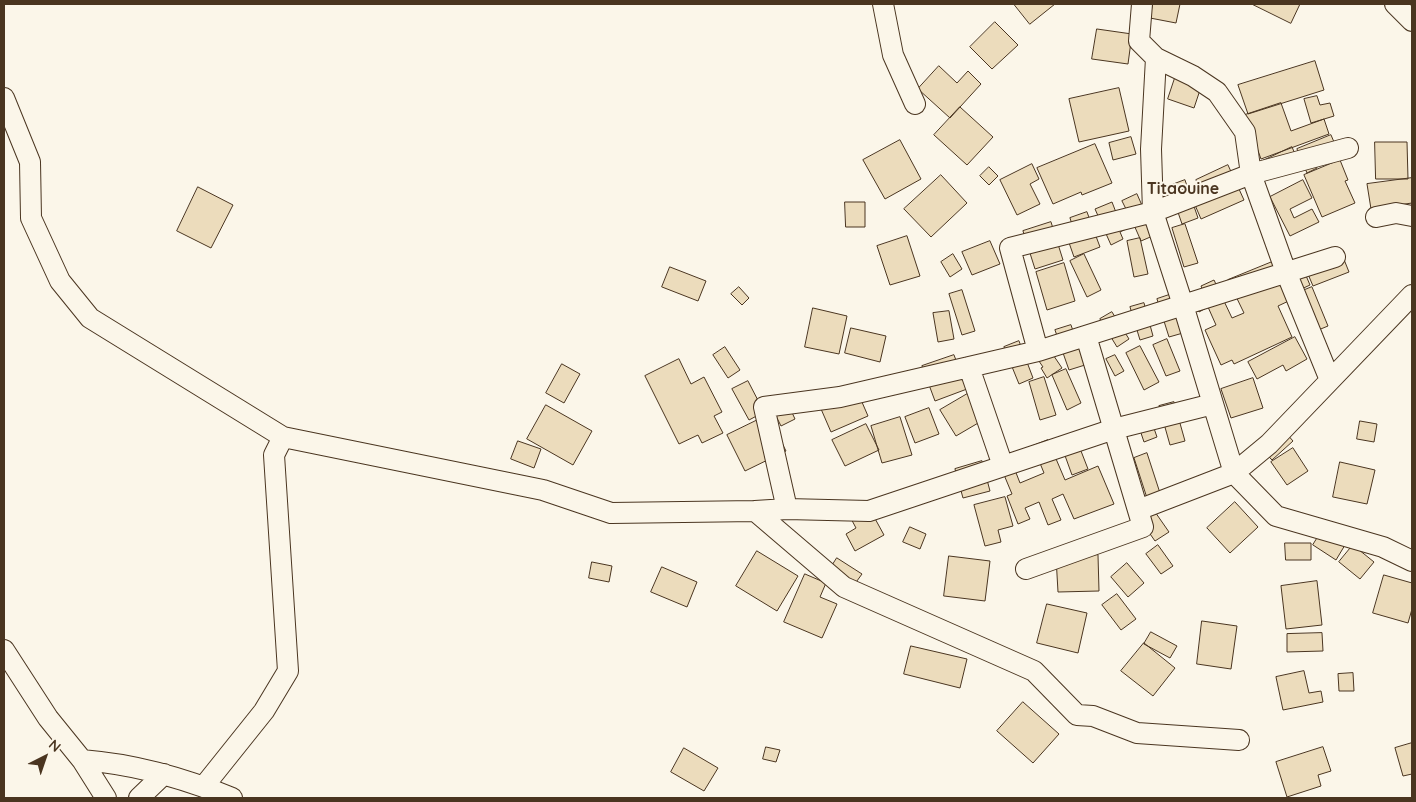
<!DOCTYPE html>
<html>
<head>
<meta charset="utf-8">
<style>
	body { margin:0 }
	#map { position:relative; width:1416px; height:802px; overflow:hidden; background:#fbf6e9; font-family:Quicksand,sans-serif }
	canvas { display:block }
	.frame { position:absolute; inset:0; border:5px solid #4a3520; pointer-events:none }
	.north { position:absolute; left:20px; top:732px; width:50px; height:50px; -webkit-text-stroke:4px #fbf6e9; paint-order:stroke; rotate:41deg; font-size:14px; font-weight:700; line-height:20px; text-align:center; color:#4a3520 }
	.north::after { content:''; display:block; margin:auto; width:18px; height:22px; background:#4a3520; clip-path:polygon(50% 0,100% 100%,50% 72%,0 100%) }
</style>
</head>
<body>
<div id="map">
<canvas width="1416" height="802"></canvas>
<div class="frame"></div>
<div class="north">N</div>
</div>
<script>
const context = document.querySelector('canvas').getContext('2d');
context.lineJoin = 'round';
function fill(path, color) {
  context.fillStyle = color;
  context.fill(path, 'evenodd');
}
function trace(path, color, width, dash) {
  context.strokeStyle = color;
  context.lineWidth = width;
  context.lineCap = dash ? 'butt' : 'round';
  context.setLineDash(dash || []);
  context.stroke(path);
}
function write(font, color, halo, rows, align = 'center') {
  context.font = font + ' Quicksand,sans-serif';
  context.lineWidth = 4;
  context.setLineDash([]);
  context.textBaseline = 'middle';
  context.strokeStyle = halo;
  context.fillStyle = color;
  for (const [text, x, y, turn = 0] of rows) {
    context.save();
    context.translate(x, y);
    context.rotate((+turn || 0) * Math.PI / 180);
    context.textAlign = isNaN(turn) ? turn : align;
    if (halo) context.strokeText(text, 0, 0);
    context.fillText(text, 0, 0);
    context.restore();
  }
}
const building = new Path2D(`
	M 1014,4 L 1055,4 L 1030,24 Z
	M 1153,4 L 1180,4 L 1176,23 L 1150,18 Z
	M 1252,4 L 1300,4 L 1291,23 Z
	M 995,22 L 1018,45 L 992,69 L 970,47 Z
	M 1097,29 L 1132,34 L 1128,64 L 1092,59 Z
	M 1315,61 L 1324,90 L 1248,114 L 1238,85 Z
	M 939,66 L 957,83 L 968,71 L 981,84 L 950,118 L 918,89 Z
	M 1179,66 L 1205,75 L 1194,108 L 1168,99 Z
	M 1119,88 L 1129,131 L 1079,142 L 1069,99 Z
	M 1317,96 L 1320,105 L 1330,103 L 1334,116 L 1311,123 L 1304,99 Z
	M 1281,103 L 1291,131 L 1324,119 L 1329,134 L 1261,159 L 1245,115 Z
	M 960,107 L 993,137 L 967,165 L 934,135 Z
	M 1331,135 L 1337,149 L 1313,158 L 1317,168 L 1307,173 L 1297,149 Z
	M 1131,137 L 1136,154 L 1113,160 L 1109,143 Z
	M 900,140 L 921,179 L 885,199 L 863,160 Z
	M 1375,142 L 1407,142 L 1408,179 L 1376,179 Z
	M 1095,144 L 1112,183 L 1082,195 L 1081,192 L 1053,204 L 1037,168 Z
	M 1292,147 L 1296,156 L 1262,161 Z
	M 1340,160 L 1348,180 L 1345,181 L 1355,203 L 1322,217 L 1304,175 Z
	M 1032,164 L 1039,179 L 1030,184 L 1040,204 L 1017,215 L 1000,180 Z
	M 1228,165 L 1244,200 L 1201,219 L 1195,205 L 1205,200 L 1196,180 Z
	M 989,167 L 998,176 L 989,185 L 980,176 Z
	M 941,175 L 967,203 L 931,237 L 904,209 Z
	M 1412,178 L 1412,203 L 1371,209 L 1367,184 Z
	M 1185,180 L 1198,218 L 1182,224 L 1169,186 Z
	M 1303,180 L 1312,198 L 1290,209 L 1294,218 L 1312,209 L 1319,222 L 1290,236 L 1270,197 Z
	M 198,187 L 233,205 L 211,248 L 177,231 Z
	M 1137,194 L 1155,235 L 1141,241 L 1134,225 L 1120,232 L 1123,239 L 1111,245 L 1095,209 L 1112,202 L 1117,215 L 1127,211 L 1122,201 Z
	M 845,202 L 865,202 L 865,227 L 846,227 Z
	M 1087,212 L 1100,247 L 1074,257 L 1067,237 L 1075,234 L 1070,218 Z
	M 1051,222 L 1063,260 L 1035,269 L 1023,231 Z
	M 1185,224 L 1198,263 L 1184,267 L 1172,228 Z
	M 907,236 L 920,276 L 890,285 L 877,246 Z
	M 1140,238 L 1148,274 L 1134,277 L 1127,241 Z
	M 990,241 L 1000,264 L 972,275 L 962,252 Z
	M 1341,252 L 1349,272 L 1313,286 L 1305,267 Z
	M 953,254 L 962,269 L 950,277 L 941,262 Z
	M 1084,254 L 1101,290 L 1087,297 L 1070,261 Z
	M 1277,260 L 1295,298 L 1278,306 L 1292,337 L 1234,364 L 1232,360 L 1221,365 L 1205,330 L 1216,325 L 1208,307 L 1199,312 L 1195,303 L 1206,298 L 1201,286 L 1214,280 L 1232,318 L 1244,313 L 1228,280 Z
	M 1064,263 L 1075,301 L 1047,310 L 1036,272 Z
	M 670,267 L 706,281 L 698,301 L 662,287 Z
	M 1304,271 L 1310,285 L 1293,293 L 1287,279 Z
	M 739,287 L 749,298 L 742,305 L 731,294 Z
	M 1312,287 L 1328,326 L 1311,333 L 1295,294 Z
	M 962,290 L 975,331 L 962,335 L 949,294 Z
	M 1172,294 L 1183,333 L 1169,337 L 1157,299 Z
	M 1144,303 L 1153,336 L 1140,340 L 1130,307 Z
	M 813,308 L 847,316 L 839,354 L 805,347 Z
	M 949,311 L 954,339 L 938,342 L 933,313 Z
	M 1112,312 L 1129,339 L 1117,347 L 1100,319 Z
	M 1071,325 L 1085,365 L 1069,370 L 1055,330 Z
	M 851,328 L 886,336 L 880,362 L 845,353 Z
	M 1039,334 L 1062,368 L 1047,378 L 1041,368 L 1043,367 L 1026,342 Z
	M 1295,337 L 1307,359 L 1286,371 L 1283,365 L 1257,379 L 1248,362 Z
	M 1167,339 L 1180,371 L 1166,376 L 1153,345 Z
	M 1019,341 L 1033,378 L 1019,384 L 1004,347 Z
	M 1140,346 L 1159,382 L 1144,390 L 1126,353 Z
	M 725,347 L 740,370 L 728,378 L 713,355 Z
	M 954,355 L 967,389 L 935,401 L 922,366 Z
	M 1115,355 L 1124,371 L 1115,376 L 1106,359 Z
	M 679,359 L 691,384 L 704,377 L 722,412 L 714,416 L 723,433 L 702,443 L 698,435 L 679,444 L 645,376 Z
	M 562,364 L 580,374 L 564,403 L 546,393 Z
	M 1066,369 L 1081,403 L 1067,410 L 1052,375 Z
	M 1044,377 L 1056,415 L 1040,420 L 1029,382 Z
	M 1253,378 L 1263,408 L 1231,418 L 1221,389 Z
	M 748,381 L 764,412 L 749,420 L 732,389 Z
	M 855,386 L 868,416 L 831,432 L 818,402 Z
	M 969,393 L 985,419 L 956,436 L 940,410 Z
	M 1174,402 L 1185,441 L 1170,445 L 1159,406 Z
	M 546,405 L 592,431 L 573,465 L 527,439 Z
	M 789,406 L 795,419 L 781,426 L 774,412 Z
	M 929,408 L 939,434 L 915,443 L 905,417 Z
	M 1148,411 L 1157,437 L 1144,442 L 1135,415 Z
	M 768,415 L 786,451 L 745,471 L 727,435 Z
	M 900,417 L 912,455 L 882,463 L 871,426 Z
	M 1360,421 L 1377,424 L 1374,442 L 1357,439 Z
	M 866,424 L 879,450 L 845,466 L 832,440 Z
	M 1279,425 L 1293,441 L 1272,460 L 1257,444 Z
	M 1074,433 L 1088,469 L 1072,475 L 1059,439 Z
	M 1048,440 L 1065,480 L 1098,466 L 1114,504 L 1074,519 L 1063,494 L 1052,499 L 1061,520 L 1048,525 L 1039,502 L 1025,508 L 1030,519 L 1018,524 L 1007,496 L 1012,494 L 1002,470 L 1013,465 L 1020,483 L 1044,473 L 1033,446 Z
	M 518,441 L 541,449 L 534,468 L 511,459 Z
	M 1293,448 L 1308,471 L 1287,485 L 1271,462 Z
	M 1147,453 L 1160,493 L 1147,498 L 1134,458 Z
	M 982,461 L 990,491 L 963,498 L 955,469 Z
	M 1340,462 L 1375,470 L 1367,504 L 1333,497 Z
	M 1005,497 L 1013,526 L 998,530 L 1001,542 L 985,546 L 974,505 Z
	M 1235,502 L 1258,527 L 1230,553 L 1207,528 Z
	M 867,504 L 884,535 L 855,551 L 846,534 L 856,528 L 848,513 Z
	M 1153,509 L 1169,532 L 1155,541 L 1139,518 Z
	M 1328,521 L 1351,535 L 1336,560 L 1313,545 Z
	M 910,527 L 926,534 L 920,549 L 903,542 Z
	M 1285,543 L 1311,543 L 1311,560 L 1286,560 Z
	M 1158,545 L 1173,566 L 1161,574 L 1146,554 Z
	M 1353,545 L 1374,562 L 1360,579 L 1339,562 Z
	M 757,551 L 798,576 L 777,611 L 736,586 Z
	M 1098,555 L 1099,591 L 1058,592 L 1056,557 Z
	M 949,556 L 990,561 L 985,601 L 944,596 Z
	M 837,558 L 862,574 L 854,585 L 830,569 Z
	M 592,562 L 612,566 L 609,582 L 589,578 Z
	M 1127,563 L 1144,583 L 1128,597 L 1111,577 Z
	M 662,567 L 697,582 L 687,607 L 651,592 Z
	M 805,574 L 826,583 L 820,597 L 837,604 L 822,638 L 784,622 Z
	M 1384,575 L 1412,583 L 1412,609 L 1408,623 L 1373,613 Z
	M 1317,581 L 1322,625 L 1286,629 L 1281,586 Z
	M 1117,594 L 1136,619 L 1121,630 L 1102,605 Z
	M 1047,604 L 1087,613 L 1078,653 L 1037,643 Z
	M 1202,621 L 1237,626 L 1231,669 L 1197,664 Z
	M 1151,632 L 1177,646 L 1170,658 L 1144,644 Z
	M 1322,633 L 1323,651 L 1287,652 L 1287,634 Z
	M 1144,643 L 1175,668 L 1153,696 L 1121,671 Z
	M 911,646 L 967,659 L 960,688 L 904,674 Z
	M 1304,671 L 1309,693 L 1321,691 L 1323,702 L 1283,710 L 1276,677 Z
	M 1353,673 L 1354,691 L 1339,691 L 1338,674 Z
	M 1023,702 L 1059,734 L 1033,763 L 997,731 Z
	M 1412,743 L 1412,774 L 1403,776 L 1395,748 Z
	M 766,747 L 780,750 L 776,762 L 763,759 Z
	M 1323,747 L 1331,771 L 1318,775 L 1321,786 L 1287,797 L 1276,762 Z
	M 684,748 L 718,768 L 704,791 L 671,772 Z`);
const street = new Path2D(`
	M 883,4 L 893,55 L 915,104
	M 1142,4 L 1139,41 L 1156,58 L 1151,149 L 1153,212 L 1251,174 L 1348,148
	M 1395,4 L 1412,21
	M 1156,58 L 1193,76 L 1217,92 L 1245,132 L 1251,174 L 1286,272 L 1330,380
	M 4,98 L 30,162 L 31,218 L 60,281 L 90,318 L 283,437 L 543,490 L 611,513 L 755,511 L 787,509 L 869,511 L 1114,429 L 1213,404
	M 1376,217 L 1396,213 L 1412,216
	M 1335,257 C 1236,288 1137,320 1038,351 L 1010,248 L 1153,212 L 1183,305 L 1234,473 L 1269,444 L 1412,295
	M 969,367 L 1003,466
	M 787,509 L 764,407 L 840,397 L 1038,351
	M 1138,510 L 1234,473 L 1276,516 L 1383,547 L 1412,561
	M 755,511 L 844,587 L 1034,671 L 1077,715 L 1093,716 L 1137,733 L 1239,740
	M 1026,569 L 1143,527 L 1086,336
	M 4,650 L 48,718 L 82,760 L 106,798
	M 82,760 C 133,764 184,778 232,798
	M 204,786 L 264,711 L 288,671 L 274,455 L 283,437
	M 139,798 L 164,774`);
const quarterNames = [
	["Titaouine",1183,189]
];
fill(building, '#ecdcbc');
trace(building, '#4a3520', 1);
trace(street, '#4a3520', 22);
trace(street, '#fbf6e9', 20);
write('bold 16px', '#4a3520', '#fbf6e9', quarterNames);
</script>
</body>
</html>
